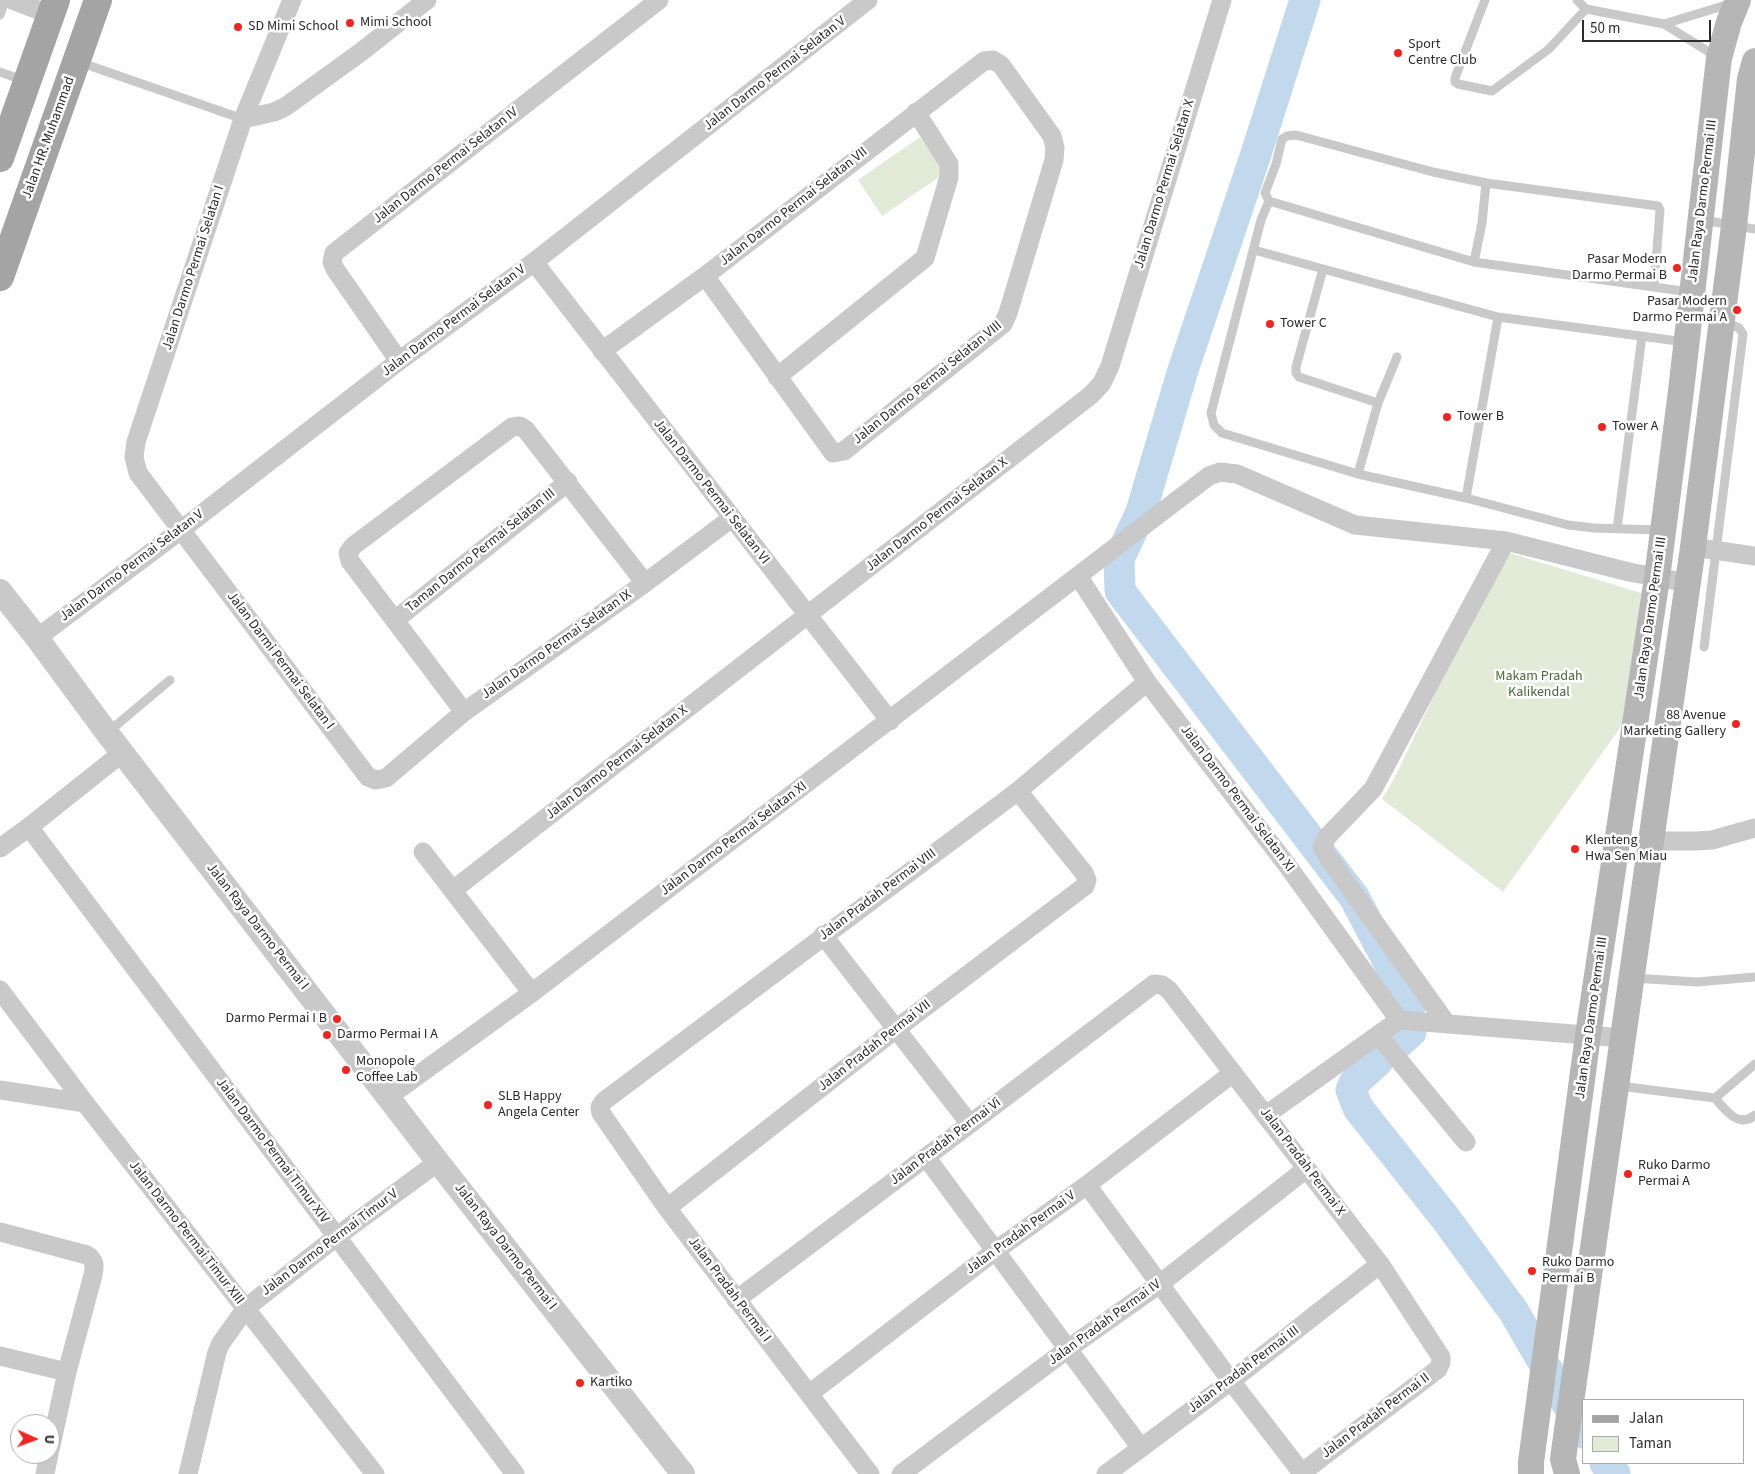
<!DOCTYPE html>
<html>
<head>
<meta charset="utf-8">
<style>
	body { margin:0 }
	#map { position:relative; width:1755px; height:1474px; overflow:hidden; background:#fff; font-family:"Source Sans 3",sans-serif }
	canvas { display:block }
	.legend { position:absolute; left:1582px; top:1399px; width:162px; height:65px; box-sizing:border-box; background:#fff; border:1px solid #ababab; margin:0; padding:6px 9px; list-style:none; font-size:15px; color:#2c2c2c }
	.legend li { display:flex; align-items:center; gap:10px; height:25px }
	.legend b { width:25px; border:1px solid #ababab }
	.north { position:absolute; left:10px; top:1414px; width:50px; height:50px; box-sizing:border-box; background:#fff; border:1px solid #ababab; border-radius:50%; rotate:92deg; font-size:14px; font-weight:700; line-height:20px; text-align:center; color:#2c2c2c }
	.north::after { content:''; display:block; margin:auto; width:18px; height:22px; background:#f12420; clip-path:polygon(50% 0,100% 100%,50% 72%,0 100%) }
	.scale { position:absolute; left:1582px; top:20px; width:129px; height:22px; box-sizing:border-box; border:2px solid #2c2c2c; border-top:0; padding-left:6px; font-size:15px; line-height:18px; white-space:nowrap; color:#2c2c2c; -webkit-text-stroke:4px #fff; paint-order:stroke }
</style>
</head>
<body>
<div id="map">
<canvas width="1755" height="1474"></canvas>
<ul class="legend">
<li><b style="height:6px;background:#a4a4a4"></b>Jalan</li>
<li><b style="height:14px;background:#e1ebd8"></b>Taman</li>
</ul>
<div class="north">U</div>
<div class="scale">50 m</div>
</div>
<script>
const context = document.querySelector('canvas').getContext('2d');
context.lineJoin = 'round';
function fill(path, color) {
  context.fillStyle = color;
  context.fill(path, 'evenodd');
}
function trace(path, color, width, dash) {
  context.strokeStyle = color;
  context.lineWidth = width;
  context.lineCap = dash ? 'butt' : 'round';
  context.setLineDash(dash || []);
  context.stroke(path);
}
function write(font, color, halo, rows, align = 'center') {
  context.font = font + ' "Source Sans 3",sans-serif';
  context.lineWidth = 5;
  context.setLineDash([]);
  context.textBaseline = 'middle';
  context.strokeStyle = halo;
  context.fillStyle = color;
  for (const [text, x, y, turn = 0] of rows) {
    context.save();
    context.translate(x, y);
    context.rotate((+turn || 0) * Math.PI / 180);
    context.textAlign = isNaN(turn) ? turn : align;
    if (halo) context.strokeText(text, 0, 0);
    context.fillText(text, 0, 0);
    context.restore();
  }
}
const green = new Path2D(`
	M 920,137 L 945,173 L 882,216 L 858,180 Z
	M 1503,551 L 1648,595 L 1651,636 L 1620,728 L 1503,892 L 1382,799 L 1394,779 Z`);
const river = new Path2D(`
	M 1305,0 L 1255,157 L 1183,370 L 1141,512 L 1119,559 L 1120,591 L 1354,897 L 1411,1005
	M 1395,1046 L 1411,1032
	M 1378,1061 L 1354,1083 L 1351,1090 L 1358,1108 L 1446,1219 L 1514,1312 L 1584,1433
	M 1605,1463 L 1615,1474`);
const service = new Path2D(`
	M 1485,0 L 1455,78 L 1455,82 L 1458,84 L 1492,91 L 1549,49 L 1586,9
	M 1577,0 L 1586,9 L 1664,24 L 1717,57
	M 0,15 L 5,0
	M 1664,24 L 1733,3
	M 79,62 L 243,119
	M 0,72 L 25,81
	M 1269,201 L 1261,220 L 1211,413 L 1214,425 L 1222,433 L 1358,474 L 1466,498 L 1568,525 L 1594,528 L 1660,530
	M 1703,220 L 1755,229
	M 1254,250 L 1498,317 L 1685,342
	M 1474,262 L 1482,223 L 1486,183
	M 1323,269 L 1296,367 L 1296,373 L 1299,377 L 1378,403
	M 1654,287 L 1474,262 L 1269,201 L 1265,193 L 1276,164 L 1282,139 L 1287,136 L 1296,135 L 1433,172 L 1486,183 L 1658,206 L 1660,210 L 1654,287 L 1689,292
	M 1358,474 L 1378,403 L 1397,357
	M 1466,498 L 1498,317
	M 1617,529 L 1642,336
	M 1704,647 L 1743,334 L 1739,328 L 1725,322
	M 107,733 L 170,680
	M 1633,978 L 1697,982 L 1755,977
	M 1619,1086 L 1715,1098 C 1725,1110 1739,1129 1755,1115
	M 1715,1098 L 1755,1064`);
const minor = new Path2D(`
	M 12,0 L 51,15
	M 292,0 L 243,119 L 136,442 L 134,457 L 138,473 L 368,777 L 376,780 L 386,778 L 464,712 L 645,583 L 732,518
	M 243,119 L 274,112 L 285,107 L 361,52 L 427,0
	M 534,262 L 890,721
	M 602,351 L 705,276 L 984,61 L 993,60 L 1001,65 L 1052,136 L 1055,148 L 1054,160 L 1008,313 L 1003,324 L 844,451 L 833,453 L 705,276
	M 399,361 L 335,269 L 332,262 L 334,253 L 659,0
	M 777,377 L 925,258 L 949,177 L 949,164 L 916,112
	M 1693,547 L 1755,556
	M 1078,576 L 1147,682 L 1287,865 L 1399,1020 L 1623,1038
	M 395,620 L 568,482
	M 37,638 L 181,530 L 399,361 L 534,262 L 868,0
	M 464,712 L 350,561 L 348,553 L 353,546 L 512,427 L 520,426 L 526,430 L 645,583
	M 29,827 L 515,1474
	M 1651,841 L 1695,841 L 1712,840 L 1755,828
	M 0,848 L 29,827 L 122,753
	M 423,852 L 524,983 L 533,992
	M 453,890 L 1091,395 L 1102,383 L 1110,366 L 1222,0
	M 823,935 L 970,1124
	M 0,990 L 85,1103 L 375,1474
	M 1447,1024 L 1327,856 L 1322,847 L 1327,837 L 1373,789 L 1506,541
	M 1379,1036 L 1466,1142
	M 0,1090 L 85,1103
	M 388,1097 L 533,992 L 1138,530 L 1209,476 L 1220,472 L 1237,474 L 1355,525 L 1506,541 L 1629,572 L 1688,583
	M 1266,1115 L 1399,1020
	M 926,1157 L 1141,1448
	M 1087,1185 L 1231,1381 L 1302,1473
	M 667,1208 L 896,1029 L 1085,886 L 1087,880 L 1084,873 L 1018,791
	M 0,1232 L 87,1255 C 95,1260 95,1266 93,1275 L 67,1372 L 50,1450
	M 736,1300 L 970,1124 L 1154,984 L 1162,985 L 1169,990 L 1380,1264 L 1441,1357 L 1441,1362 L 1438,1369 L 1300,1474
	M 0,1356 L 67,1372
	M 809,1394 L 995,1251 L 1087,1185 L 1233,1073
	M 45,1474 L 49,1454
	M 188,1474 L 217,1352 L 221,1343 L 246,1308 L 336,1237 L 438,1162
	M 870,1474 L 667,1208 L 601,1113 L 600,1107 L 604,1101 L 1018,791 L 1147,682
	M 901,1474 L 1069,1348 L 1161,1283 L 1306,1169
	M 1106,1474 L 1231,1381 L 1380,1264`);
const tertiary = new Path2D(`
	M 0,591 L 37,638 L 107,733 L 438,1162 L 683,1474`);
const secondary = new Path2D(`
	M 1531,1474 L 1531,1462 L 1588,1035 L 1657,578 L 1681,391 L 1719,58 L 1729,22 L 1738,0
	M 1567,1474 L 1563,1459 L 1567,1430 L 1693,547 L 1734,226 L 1750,79 L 1755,61`);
const primary = new Path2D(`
	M 0,158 L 56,0
	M 0,277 L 98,0`);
const markers = [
	[350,23,5,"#f12420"],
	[238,27,5,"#f12420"],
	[1398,53,5,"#f12420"],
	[1677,268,5,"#f12420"],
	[1737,310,5,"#f12420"],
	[1270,324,5,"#f12420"],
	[1447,417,5,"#f12420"],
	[1602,427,5,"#f12420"],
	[1736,724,5,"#f12420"],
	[1575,849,5,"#f12420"],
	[337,1019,5,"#f12420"],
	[327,1035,5,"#f12420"],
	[346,1070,5,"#f12420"],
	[488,1105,5,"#f12420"],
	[1628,1174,5,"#f12420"],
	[1532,1271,5,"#f12420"],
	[580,1383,5,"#f12420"]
];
const poiNames = [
	["Mimi School",360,23],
	["SD Mimi School",248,27],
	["Sport",1408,45],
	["Centre Club",1408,61],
	["Pasar Modern",1667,260,"right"],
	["Darmo Permai B",1667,276,"right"],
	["Pasar Modern",1727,302,"right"],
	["Darmo Permai A",1727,318,"right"],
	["Tower C",1280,324],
	["Tower B",1457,417],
	["Tower A",1612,427],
	["88 Avenue",1726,716,"right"],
	["Marketing Gallery",1726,732,"right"],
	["Klenteng",1585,841],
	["Hwa Sen Miau",1585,857],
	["Darmo Permai I B",327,1019,"right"],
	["Darmo Permai I A",337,1035],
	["Monopole",356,1062],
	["Coffee Lab",356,1078],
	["SLB Happy",498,1097],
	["Angela Center",498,1113],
	["Ruko Darmo",1638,1166],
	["Permai A",1638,1182],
	["Ruko Darmo",1542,1263],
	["Permai B",1542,1279],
	["Kartiko",590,1383]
];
const streetNames = [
	["Jalan Darmo Permai Selatan V",775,74,-38],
	["Jalan HR. Muhammad",49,138,-70],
	["Jalan Darmo Permai Selatan IV",446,166,-38],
	["Jalan Darmo Permai Selatan X",1165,184,-73],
	["Jalan Raya Darmo Permai III",1703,201,-83],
	["Jalan Darmo Permai Selatan VII",794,207,-38],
	["Jalan Darmo Permai Selatan I",194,268,-72],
	["Jalan Darmo Permai Selatan V",454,321,-37],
	["Jalan Darmo Permai Selatan VIII",928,383,-39],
	["Jalan Darmo Permai Selatan VI",711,492,52],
	["Jalan Darmo Permai Selatan X",937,515,-38],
	["Taman Darmo Permai Selatan III",481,551,-39],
	["Jalan Darmo Permai Selatan V",132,566,-37],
	["Jalan Raya Darmo Permai III",1651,618,-82],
	["Jalan Darmo Permai Selatan IX",557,645,-35],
	["Jalan Darmi Permai Selatan I",280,661,53],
	["Jalan Darmo Permai Selatan X",617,763,-38],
	["Jalan Darmo Permai Selatan XI",1237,799,53],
	["Jalan Darmo Permai Selatan XI",734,839,-37],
	["Jalan Pradah Permai VIII",878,895,-37],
	["Jalan Raya Darmo Permai I",257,927,52],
	["Jalan Raya Darmo Permai III",1592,1018,-82],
	["Jalan Pradah Permai VII",875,1046,-38],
	["Jalan Pradah Permai Vi",946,1142,-37],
	["Jalan Darmo Permai Timur XIV",272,1151,53],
	["Jalan Pradah Permai X",1302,1162,53],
	["Jalan Darmo Permai Timur XIII",186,1233,52],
	["Jalan Pradah Permai V",1021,1233,-36],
	["Jalan Darmo Permai Timur V",330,1243,-37],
	["Jalan Raya Darmo Permai I",505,1247,52],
	["Jalan Pradah Permai I",729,1290,53],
	["Jalan Pradah Permai IV",1105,1323,-36],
	["Jalan Pradah Permai III",1244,1370,-37],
	["Jalan Pradah Permai II",1376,1416,-37]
];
const parkNames = [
	["Makam Pradah",1539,677],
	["Kalikendal",1539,693]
];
fill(green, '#e1ebd8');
trace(river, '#c2d9ed', 31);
trace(service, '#c9c9c9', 9);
trace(minor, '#c9c9c9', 19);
trace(tertiary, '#c9c9c9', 24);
trace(secondary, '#b6b6b6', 26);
trace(primary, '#a4a4a4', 28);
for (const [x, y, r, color] of markers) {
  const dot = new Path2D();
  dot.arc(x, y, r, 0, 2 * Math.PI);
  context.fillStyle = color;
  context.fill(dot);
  trace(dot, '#fff', 2);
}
write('14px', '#2c2c2c', '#fff', poiNames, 'left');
write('14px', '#2c2c2c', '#fff', streetNames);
write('14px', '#4a6b37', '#fff', parkNames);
</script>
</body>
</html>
